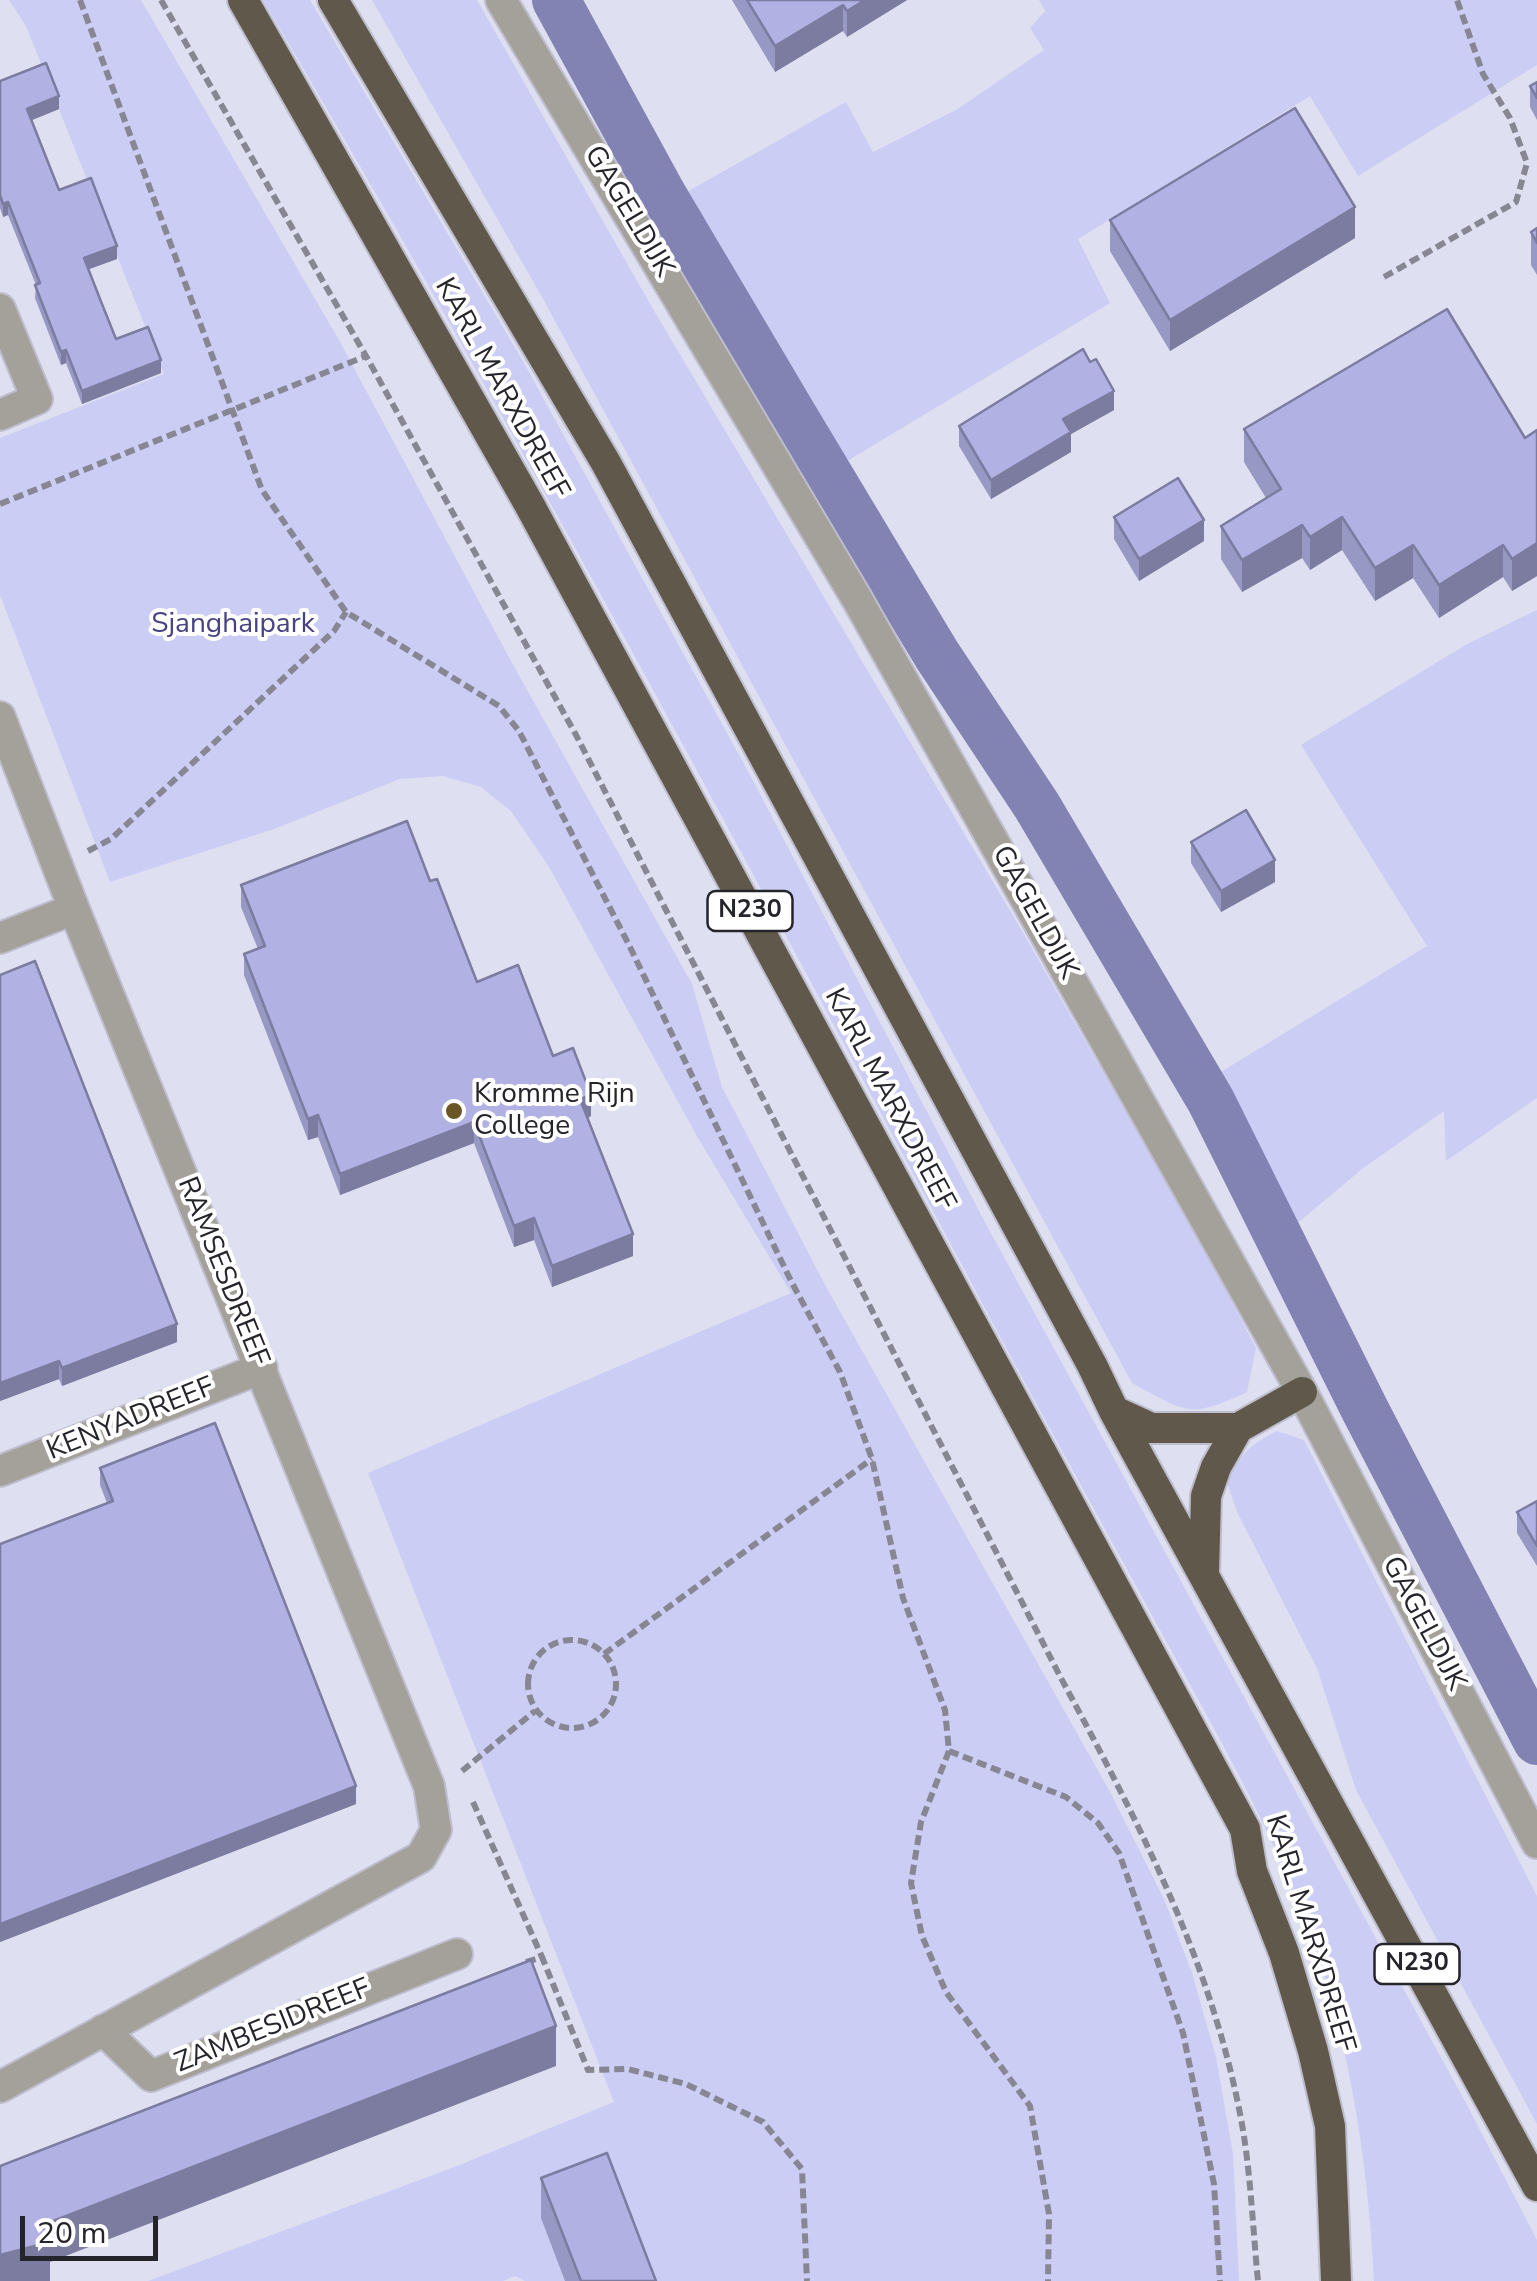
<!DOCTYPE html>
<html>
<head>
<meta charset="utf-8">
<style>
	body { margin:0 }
	#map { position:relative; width:1537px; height:2281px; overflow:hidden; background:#dedff1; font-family:"Nunito Sans",sans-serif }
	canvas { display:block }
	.scale { position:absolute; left:20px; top:2216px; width:138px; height:45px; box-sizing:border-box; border:5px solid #24242b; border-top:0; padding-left:12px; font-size:30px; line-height:35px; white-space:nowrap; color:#24242b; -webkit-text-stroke:8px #fff; paint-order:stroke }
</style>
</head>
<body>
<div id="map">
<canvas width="1537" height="2281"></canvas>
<div class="scale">20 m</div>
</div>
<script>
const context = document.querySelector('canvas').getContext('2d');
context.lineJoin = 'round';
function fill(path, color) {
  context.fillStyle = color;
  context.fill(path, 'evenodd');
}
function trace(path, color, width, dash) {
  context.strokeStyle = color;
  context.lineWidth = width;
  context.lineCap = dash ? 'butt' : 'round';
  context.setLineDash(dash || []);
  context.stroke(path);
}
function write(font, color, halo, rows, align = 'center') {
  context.font = font + ' "Nunito Sans",sans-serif';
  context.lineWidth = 8;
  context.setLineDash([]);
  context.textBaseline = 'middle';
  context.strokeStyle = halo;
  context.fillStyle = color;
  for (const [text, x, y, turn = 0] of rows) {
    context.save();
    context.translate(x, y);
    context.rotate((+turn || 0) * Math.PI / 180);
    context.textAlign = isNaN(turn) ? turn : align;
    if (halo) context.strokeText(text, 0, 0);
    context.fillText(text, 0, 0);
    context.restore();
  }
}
const green = new Path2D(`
	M 9,0 L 141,0 L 339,340 L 512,663 L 692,984 L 722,1087 L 823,1281 L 1110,1792 L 1164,1899 L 1192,1973 L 1216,2057 L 1233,2154 L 1239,2281 L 525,2281 L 515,2276 L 503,2281 L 148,2281 L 457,2166 L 614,2102 L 368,1473 L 791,1293 L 698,1138 L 549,867 L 511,811 L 481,787 L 443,776 L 400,779 L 274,829 L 110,882 L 0,595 L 0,438 L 164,374 L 26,26 Z
	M 263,0 L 310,0 L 524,363 L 750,775 L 987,1226 L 1468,2107 L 1537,2240 L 1537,2281 L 1374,2281 C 1368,2159 1348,2031 1304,1917 C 1267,1821 1216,1732 1166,1641 C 1099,1517 1030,1394 964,1269 C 737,842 509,416 263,0 Z
	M 372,0 L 477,0 L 653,309 L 1015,919 L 1198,1237 L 1256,1348 L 1247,1392 C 1189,1419 1188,1413 1132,1383 L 542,297 Z
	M 1039,0 L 1537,0 L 1537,65 L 1358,176 L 1310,96 L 1078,239 L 1110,303 L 824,475 L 664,205 L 846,102 L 873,152 L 956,110 L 1044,50 L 1030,28 L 1045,11 Z
	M 1537,610 L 1537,1098 L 1446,1161 L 1444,1111 L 1362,1169 L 1275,1242 L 1188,1092 L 1427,946 L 1301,745 L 1467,644 Z
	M 1277,1431 L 1304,1440 L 1537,1896 L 1537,2124 L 1356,1790 L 1317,1668 L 1237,1512 L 1227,1482 C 1238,1456 1252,1443 1277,1431 Z`);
const canal = new Path2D(`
	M 556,0 L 662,194 L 794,417 L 937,655 L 1037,806 L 1211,1101 L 1365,1410 L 1537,1741`);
const path = new Path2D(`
	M 80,0 L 262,490 L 346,612 L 499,706 L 519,731 L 629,945 L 791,1281 L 840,1372 L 872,1459 L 903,1598 L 945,1710 L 949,1751 L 921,1822 L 911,1883 L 922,1936 L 946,1992 L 1030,2106 L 1049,2214 L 1048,2281
	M 161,0 L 366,356 L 576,735 L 1062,1680 C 1139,1823 1215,1968 1243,2130 C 1251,2179 1253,2231 1258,2281
	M 1384,277 L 1516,202 L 1527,163 L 1510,118 L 1483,74 L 1457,0
	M 0,504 L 366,356
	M 88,851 L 111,839 L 334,631 L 346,612
	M528 1684a44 44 0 1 1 88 0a44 44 0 1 1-88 0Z
	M 604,1654 L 872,1459
	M 949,1751 L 1066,1797 L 1098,1823 L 1119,1853 L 1183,2033 L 1214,2184 L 1220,2281
	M 462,1771 L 535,1711
	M 473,1802 L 542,1957
	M 526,1962 L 542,1957 L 588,2070 L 628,2069 L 686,2084 L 763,2122 L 802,2169 L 807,2281`);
const minor = new Path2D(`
	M 501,0 L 857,599 L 1092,1017 L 1302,1392 L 1537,1843
	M 0,309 L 37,399 L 0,415
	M 0,717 L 74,909 L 429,1786 L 436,1830 L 421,1857 L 0,2087
	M 0,938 L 74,909
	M 0,1471 L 262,1368
	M 103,2030 L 151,2076 L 457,1954`);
const highway = new Path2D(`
	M 243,0 L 529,504 L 1245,1829 L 1252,1871 L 1284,1953 L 1313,2051 L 1330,2126 L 1336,2281
	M 333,0 L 606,463 L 1092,1365 L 1114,1411 L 1537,2186
	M 1114,1411 L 1151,1428 L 1238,1428 L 1302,1392
	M 1204,1573 L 1206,1496 L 1216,1467 L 1238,1428`);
const wall = new Path2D(`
	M 732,0 L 907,0 L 847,37 L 843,31 L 775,72 Z
	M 0,81 L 59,109 L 32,120 L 59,190 L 117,259 L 89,269 L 116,339 L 161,373 L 82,404 L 66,363 L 61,365 L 35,298 L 36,285 L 8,215 L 3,217 L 0,208 Z
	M 1537,82 L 1537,120 L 1530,107 L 1530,86 Z
	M 1110,220 L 1355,238 L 1170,351 L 1110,251 Z
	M 1537,228 L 1537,275 L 1531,265 L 1531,232 Z
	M 1090,362 L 1114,410 L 1071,434 L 1071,452 L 991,499 L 959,446 L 959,426 Z
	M 1244,429 L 1525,438 L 1537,430 L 1537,576 L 1512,591 L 1503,577 L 1439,618 L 1413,578 L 1375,601 L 1342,550 L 1310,570 L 1302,558 L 1242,592 L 1221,559 L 1221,526 L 1266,498 L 1244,462 Z
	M 1114,517 L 1204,541 L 1139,581 L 1114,539 Z
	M 1191,842 L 1275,882 L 1221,912 L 1191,863 Z
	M 430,881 L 477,982 L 553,1056 L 591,1116 L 588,1118 L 633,1256 L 552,1287 L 534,1240 L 514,1247 L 474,1143 L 340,1195 L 318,1137 L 308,1140 L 244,975 L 244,954 L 258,949 L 241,907 L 241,885 Z
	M 0,975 L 177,1342 L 62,1386 L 59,1379 L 0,1401 Z
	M 100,1468 L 356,1804 L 0,1942 L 0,1544 L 107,1503 L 100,1485 Z
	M 1537,1501 L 1537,1566 L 1517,1533 L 1517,1512 Z
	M 541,2178 L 656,2281 L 565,2281 L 541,2218 Z`);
const shadedWall = new Path2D(`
	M 865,0 L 907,0 L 847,37 L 847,11 Z
	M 843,5 L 843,31 L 775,72 L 775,46 Z
	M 59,96 L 59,109 L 27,122 L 27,109 Z
	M 8,202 L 8,215 L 3,217 L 3,204 Z
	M 1355,207 L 1355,238 L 1170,351 L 1170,320 Z
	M 117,246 L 117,259 L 84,271 L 84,258 Z
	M 66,350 L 66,363 L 61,365 L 61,352 Z
	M 161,360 L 161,373 L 82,404 L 82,391 Z
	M 1114,391 L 1114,410 L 1071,434 L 1071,452 L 991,499 L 991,480 L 1063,419 Z
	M 1342,517 L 1342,550 L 1310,570 L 1310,537 Z
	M 1204,520 L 1204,541 L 1139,581 L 1139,559 Z
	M 1302,525 L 1302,558 L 1242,592 L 1242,560 Z
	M 1537,543 L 1537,576 L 1512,591 L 1512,559 Z
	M 1413,545 L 1413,578 L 1375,601 L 1375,568 Z
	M 1503,545 L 1503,577 L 1439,618 L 1439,585 Z
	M 1275,860 L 1275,882 L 1221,912 L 1221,891 Z
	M 591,1095 L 591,1116 L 580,1121 L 580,1099 Z
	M 318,1115 L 318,1137 L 308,1140 L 308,1119 Z
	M 474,1122 L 474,1143 L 340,1195 L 340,1174 Z
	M 534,1218 L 534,1240 L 514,1247 L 514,1226 Z
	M 633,1234 L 633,1256 L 552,1287 L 552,1266 Z
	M 177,1324 L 177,1342 L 62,1386 L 62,1368 Z
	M 59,1361 L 59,1379 L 0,1401 L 0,1383 Z
	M 356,1786 L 356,1804 L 0,1942 L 0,1924 Z
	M 556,2026 L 556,2066 L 50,2262 L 50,2281 L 0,2281 L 0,2255 L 43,2225 Z`);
const building = new Path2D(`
	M 747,0 L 865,0 L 847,11 L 843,5 L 775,46 Z
	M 46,63 L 59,96 L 27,109 L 59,190 L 91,178 L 117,246 L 84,258 L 100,299 L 116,339 L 148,327 L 161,360 L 82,391 L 66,350 L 61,352 L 35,285 L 40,283 L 8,202 L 3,204 L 0,195 L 0,81 Z
	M 1537,82 L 1537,98 L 1530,86 Z
	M 1295,108 L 1355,207 L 1170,320 L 1110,220 Z
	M 1537,228 L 1537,243 L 1531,232 Z
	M 1447,309 L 1525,438 L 1537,430 L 1537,543 L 1512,559 L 1503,545 L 1439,585 L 1413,545 L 1375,568 L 1342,517 L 1310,537 L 1302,525 L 1242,560 L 1221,526 L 1281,489 L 1244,429 Z
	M 1083,349 L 1090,362 L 1096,359 L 1114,391 L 1063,419 L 1071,432 L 991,480 L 959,426 Z
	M 1178,478 L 1204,520 L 1139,559 L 1114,517 Z
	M 1246,810 L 1275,860 L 1221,891 L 1191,842 Z
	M 407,821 L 430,881 L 437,879 L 477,982 L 518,965 L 553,1056 L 573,1048 L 591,1095 L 580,1099 L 633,1234 L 552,1266 L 534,1218 L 514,1226 L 474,1122 L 340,1174 L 318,1115 L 308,1119 L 244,954 L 265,946 L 241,885 Z
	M 35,961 L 177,1324 L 62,1368 L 59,1361 L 0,1383 L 0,975 Z
	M 215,1423 L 356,1786 L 0,1924 L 0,1544 L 113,1501 L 100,1468 Z
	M 1537,1501 L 1537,1546 L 1517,1512 Z
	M 531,1960 L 556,2026 L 43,2225 L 50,2242 L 0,2255 L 0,2166 Z
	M 607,2153 L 656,2281 L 581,2281 L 541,2178 Z`);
const markers = [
	[454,1111,10,"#6a5524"]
];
const shields = [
	[750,911,85],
	[1417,1964,85]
];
const shieldNames = [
	["N230",750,911],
	["N230",1417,1964]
];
const streetNames = [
	["GAGELDIJK",628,212,59],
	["KARL MARXDREEF",501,389,61],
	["GAGELDIJK",1034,913,61],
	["KARL MARXDREEF",889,1100,62],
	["RAMSESDREEF",222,1272,68],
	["KENYADREEF",131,1420,-22],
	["GAGELDIJK",1423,1624,62],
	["KARL MARXDREEF",1309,1934,73],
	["ZAMBESIDREEF",273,2027,-22]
];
const parkNames = [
	["Sjanghaipark",233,625]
];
const poiNames = [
	["Kromme Rijn",474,1095],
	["College",474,1127]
];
fill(green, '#cccdf4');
trace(canal, '#8383b3', 48);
trace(minor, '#bdbdcd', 34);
trace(highway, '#bdbdcd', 34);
trace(path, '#868793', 6, [10, 5]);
trace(minor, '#a4a19a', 30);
trace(highway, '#60594b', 30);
fill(wall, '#9898c4');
fill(shadedWall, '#7c7ca0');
fill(building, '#b1b1e4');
trace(building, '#7c7ca0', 2.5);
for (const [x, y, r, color] of markers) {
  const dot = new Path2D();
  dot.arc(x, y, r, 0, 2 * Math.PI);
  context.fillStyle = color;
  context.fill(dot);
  trace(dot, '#fff', 4);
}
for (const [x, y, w] of shields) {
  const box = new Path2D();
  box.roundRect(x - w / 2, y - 20, w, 40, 8);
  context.fillStyle = '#fff';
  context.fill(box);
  trace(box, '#24242b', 2.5);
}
write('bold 25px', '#24242b', null, shieldNames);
write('28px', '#24242b', '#fff', streetNames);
write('28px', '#474382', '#fff', parkNames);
write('28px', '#24242b', '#fff', poiNames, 'left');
</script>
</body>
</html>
